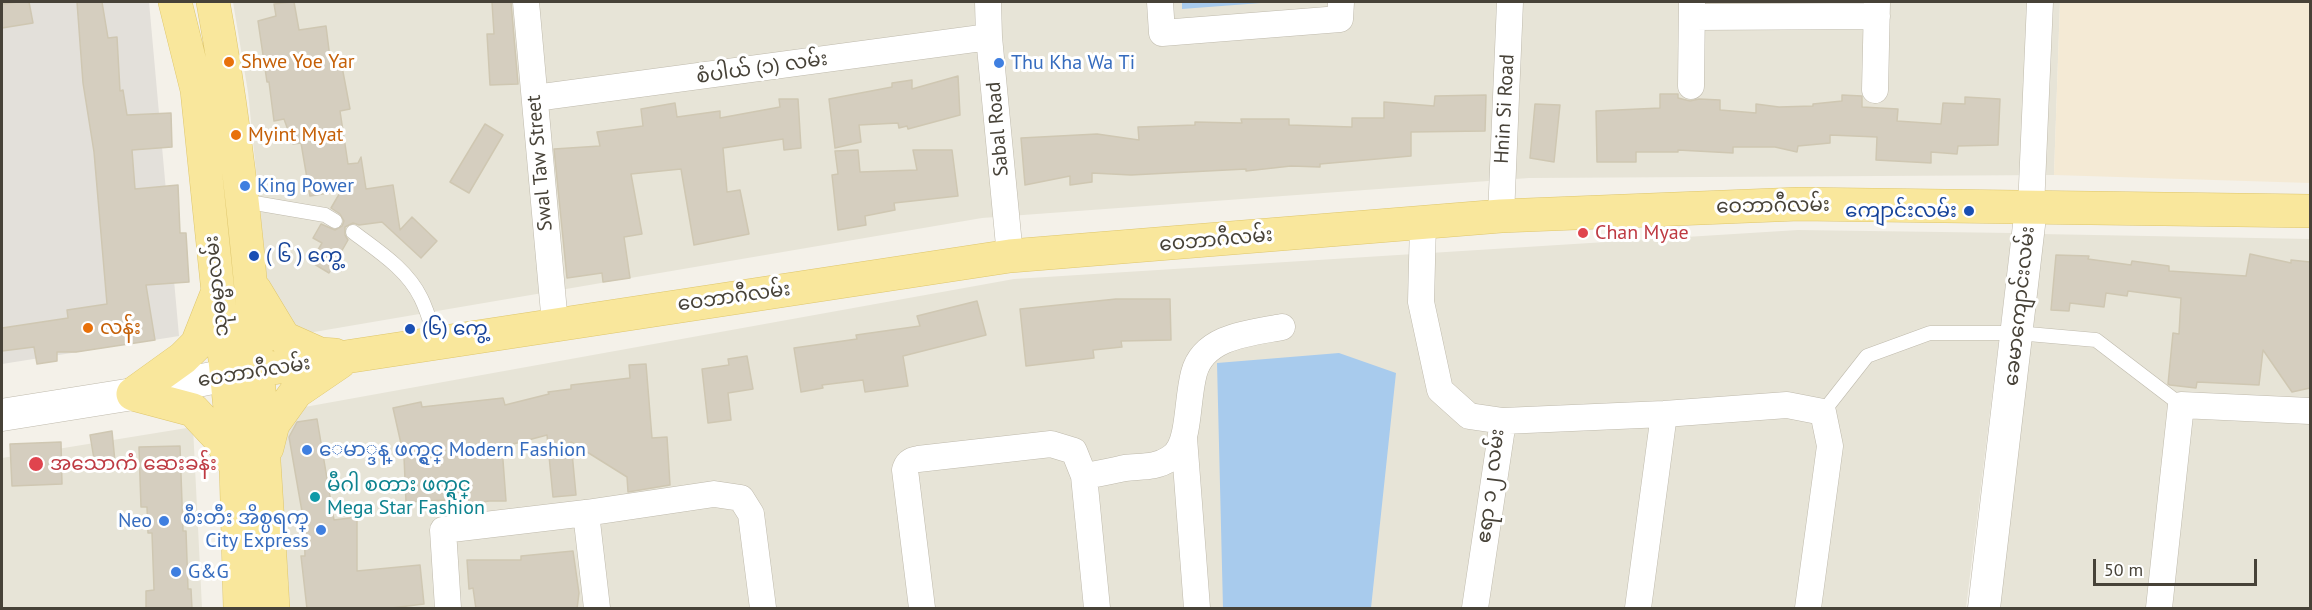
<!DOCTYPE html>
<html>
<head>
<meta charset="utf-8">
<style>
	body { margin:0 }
	#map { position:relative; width:2312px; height:610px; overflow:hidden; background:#f4f1e9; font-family:"PT Sans",sans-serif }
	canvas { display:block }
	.frame { position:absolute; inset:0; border:3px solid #474238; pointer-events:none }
	.scale { position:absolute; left:2093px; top:559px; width:164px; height:27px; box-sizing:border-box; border:3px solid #474238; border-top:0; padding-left:8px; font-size:18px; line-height:21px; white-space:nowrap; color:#474238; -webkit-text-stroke:4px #fff; paint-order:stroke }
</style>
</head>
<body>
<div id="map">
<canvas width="2312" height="610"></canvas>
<div class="frame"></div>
<div class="scale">50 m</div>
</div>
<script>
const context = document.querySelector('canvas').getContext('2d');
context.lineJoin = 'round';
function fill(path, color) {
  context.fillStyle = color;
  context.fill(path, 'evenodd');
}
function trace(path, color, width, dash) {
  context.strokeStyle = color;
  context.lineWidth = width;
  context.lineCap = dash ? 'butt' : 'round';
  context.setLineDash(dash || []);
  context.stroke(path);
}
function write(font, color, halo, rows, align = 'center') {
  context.font = font + ' "PT Sans","Noto Sans Myanmar",sans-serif';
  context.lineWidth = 6;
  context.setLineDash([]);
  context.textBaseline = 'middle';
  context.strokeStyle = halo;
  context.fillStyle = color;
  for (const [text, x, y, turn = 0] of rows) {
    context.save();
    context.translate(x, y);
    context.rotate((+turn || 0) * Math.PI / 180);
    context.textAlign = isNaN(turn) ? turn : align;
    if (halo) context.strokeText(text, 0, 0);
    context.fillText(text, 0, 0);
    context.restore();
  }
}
const residential = new Path2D(`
	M 233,2 L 2060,2 L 2054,175 L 1529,178 L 982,218 L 273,339 L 248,92 Z
	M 1798,230 L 2012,233 L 1966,608 L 290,608 L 277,412 L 1014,279 Z
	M 2040,234 L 2310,239 L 2310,608 L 1995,608 Z
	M 193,427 L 202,608 L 2,608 L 2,458 Z`);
const commercial = new Path2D(`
	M 2060,2 L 2310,2 L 2310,183 L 2054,175 Z`);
const industrial = new Path2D(`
	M 2,2 L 149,2 L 179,336 L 2,364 Z`);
const water = new Path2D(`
	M 1182,2 L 1274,2 L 1182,9 Z
	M 1339,353 L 1396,373 L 1371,608 L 1223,608 L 1217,363 Z`);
const building = new Path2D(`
	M 18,2 L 29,2 L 33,23 L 2,28 L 2,4 Z
	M 77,2 L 102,2 L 108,38 L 117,37 L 120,91 L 123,90 L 127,115 L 171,113 L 172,147 L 132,150 L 135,189 L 178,185 L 180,233 L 186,233 L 189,282 L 146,285 L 155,340 L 76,352 L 57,352 L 57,361 L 37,364 L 34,347 L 2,351 L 2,328 L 68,318 L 67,310 L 107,304 L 94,152 L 83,83 Z
	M 291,2 L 294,2 L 299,30 L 326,26 L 330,58 L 340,56 L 350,109 L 340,111 L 348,164 L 358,163 L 361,157 L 366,189 L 393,185 L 400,230 L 412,217 L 437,241 L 421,258 L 382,222 L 359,225 L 353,223 L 345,227 L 345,235 L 348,240 L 329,273 L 311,262 L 322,243 L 313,238 L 321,224 L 335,230 L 342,226 L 344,221 L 340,214 L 331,208 L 341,191 L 310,196 L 301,143 L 293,144 L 284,119 L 274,121 L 269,82 L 267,82 L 258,21 L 276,16 L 274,4 Z
	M 492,2 L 511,2 L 518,84 L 490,85 L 487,34 L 494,34 Z
	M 958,76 L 960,115 L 908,129 L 907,126 L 899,128 L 898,123 L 859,125 L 861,142 L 835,148 L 829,99 L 892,87 L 892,83 L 912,80 L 912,89 Z
	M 1660,94 L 1678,94 L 1678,98 L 1690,101 L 1699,99 L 1720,100 L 1720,110 L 1756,113 L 1756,104 L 1779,107 L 1813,106 L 1813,104 L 1842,101 L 1842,95 L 1862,96 L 1862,107 L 1898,109 L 1897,121 L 1941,124 L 1943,103 L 1965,104 L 1965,97 L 2000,99 L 1998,145 L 1958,146 L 1957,154 L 1931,152 L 1931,163 L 1876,160 L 1877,137 L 1830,135 L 1830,143 L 1798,146 L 1797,152 L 1775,147 L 1733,147 L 1733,153 L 1678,150 L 1678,152 L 1636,152 L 1636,162 L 1597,162 L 1596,111 L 1660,108 Z
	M 1486,95 L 1485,131 L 1411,132 L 1411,156 L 1320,164 L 1320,167 L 1291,166 L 1246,171 L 1246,169 L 1131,175 L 1092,173 L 1092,182 L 1070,185 L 1070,176 L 1025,185 L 1021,138 L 1097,134 L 1139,140 L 1138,127 L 1195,125 L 1195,122 L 1242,123 L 1241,119 L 1289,119 L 1289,125 L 1352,127 L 1352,118 L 1384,118 L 1384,102 L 1434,106 L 1435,96 Z
	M 779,99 L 798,99 L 801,148 L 784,150 L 783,139 L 723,148 L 727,192 L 740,190 L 749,234 L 694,245 L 681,169 L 631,174 L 642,234 L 624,237 L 630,278 L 603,282 L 602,273 L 567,278 L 554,149 L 600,146 L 597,132 L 643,126 L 641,109 L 675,103 L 677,117 L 720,111 L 720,118 L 780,107 Z
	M 1535,104 L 1560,105 L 1554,162 L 1530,158 Z
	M 485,124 L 503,135 L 469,193 L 450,182 Z
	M 858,150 L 860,172 L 917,170 L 913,150 L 952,150 L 958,196 L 894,203 L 895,210 L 865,216 L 866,225 L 838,230 L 832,175 L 838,174 L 835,151 Z
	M 2250,254 L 2291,263 L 2291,260 L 2310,262 L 2310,388 L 2292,392 L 2263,350 L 2259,385 L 2197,382 L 2196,388 L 2170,385 L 2168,384 L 2173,333 L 2179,334 L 2181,298 L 2128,291 L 2127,296 L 2106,293 L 2104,307 L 2070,303 L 2069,311 L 2051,310 L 2056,255 L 2089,256 L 2088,259 L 2131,265 L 2132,261 L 2169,266 L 2169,271 L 2246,276 Z
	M 1116,299 L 1170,299 L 1171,340 L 1121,341 L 1122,347 L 1093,350 L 1094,358 L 1026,366 L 1020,309 Z
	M 977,301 L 986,335 L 903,356 L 908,386 L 865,392 L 863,380 L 822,385 L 823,388 L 801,392 L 794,348 L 857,339 L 856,335 L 920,326 L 917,316 Z
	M 747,356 L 753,389 L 728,393 L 731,420 L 708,423 L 702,369 L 729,365 L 728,359 Z
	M 646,364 L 652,438 L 667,437 L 670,485 L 628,492 L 627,477 L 571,442 L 576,495 L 553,497 L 547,435 L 502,447 L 506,501 L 489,501 L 446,508 L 445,500 L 406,502 L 404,457 L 393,408 L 421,402 L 422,407 L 503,398 L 505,405 L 549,394 L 548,392 L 571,389 L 571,385 L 630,378 L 629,365 Z
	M 317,419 L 334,520 L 357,517 L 357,571 L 420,565 L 424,604 L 383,609 L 307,609 L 301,556 L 305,556 L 304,523 L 289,437 L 297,422 Z
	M 112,431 L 115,462 L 95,465 L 90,435 Z
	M 61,442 L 62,484 L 12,486 L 10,444 Z
	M 180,446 L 183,531 L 186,531 L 188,589 L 191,589 L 192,609 L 146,609 L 146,591 L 154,590 L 152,533 L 148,533 L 147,507 L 141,507 L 139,447 Z
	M 573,551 L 579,593 L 577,609 L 476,609 L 473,588 L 469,589 L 467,560 L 521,560 L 521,556 Z`);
const service = new Path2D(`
	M 243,201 L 325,215 L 335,221
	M 353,232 C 378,251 407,269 421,298 C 428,312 432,328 437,343
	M 1823,412 L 1867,356 L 1930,333 L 2017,333 L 2096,340 L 2181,405`);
const minor = new Path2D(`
	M 526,2 L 555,324
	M 988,2 L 989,37 L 1010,256
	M 1160,2 L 1162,33 L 1340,19 L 1341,2
	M 1692,17 L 1877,16
	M 1691,86 L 1692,2
	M 1875,90 L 1877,2
	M 535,98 L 989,37
	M 2031,208 L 2040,2
	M 1501,216 L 1510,2
	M 1423,223 L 1421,302 L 1440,390 L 1469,416 L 1503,421 L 1475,608
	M 1503,421 L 1664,414 L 1787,405 L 1823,412 L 1830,446 L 1808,608
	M 1184,438 L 1197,608
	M 1084,476 C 1098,474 1111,471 1125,468 C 1140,466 1156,468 1169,459 C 1179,454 1183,442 1185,432 C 1189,413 1189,392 1194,373 C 1204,336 1250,333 1282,327
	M 586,513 L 597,608
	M 448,608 L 443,530 L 586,513 L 714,494 L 741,498 L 751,514 L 763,608
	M 922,608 L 905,470 C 907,462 911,460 918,459 L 1051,444 L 1074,451 L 1084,476 L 1097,608
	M 1638,608 L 1664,414
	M 2159,608 L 2181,405 L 2310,411`);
const tertiary = new Path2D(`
	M 2,415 L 133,394 L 227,375
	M 1984,608 L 2031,208`);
const primary = new Path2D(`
	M 175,2 L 197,90 L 236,466 L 240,608
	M 213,2 C 250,201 261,406 273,608
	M 255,290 L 284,338 L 320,354 L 335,355
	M 227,375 L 1010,256 L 1501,216 L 1799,204 L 2310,211
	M 133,394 L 183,358 L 197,344 L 216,296
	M 133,394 L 193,410 L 220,439 L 234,463
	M 267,448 L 273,424 L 296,392 L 340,362`);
const markers = [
	[229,62,6,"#e8710a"],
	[999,63,6,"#3f7fe0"],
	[236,135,6,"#e8710a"],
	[245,186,6,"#3f7fe0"],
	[1969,211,6,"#1a4fb4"],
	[1583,233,6,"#e0444e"],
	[254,256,6,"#1a4fb4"],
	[88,328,6,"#e8710a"],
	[410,329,6,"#1a4fb4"],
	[307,450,6,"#3f7fe0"],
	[36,464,8,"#e0444e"],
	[315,497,6,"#0f9aa8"],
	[164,521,6,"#3f7fe0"],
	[321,530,6,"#3f7fe0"],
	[176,572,6,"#3f7fe0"]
];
const foodNames = [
	["Shwe Yoe Yar",241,62],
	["Myint Myat",248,135],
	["လန်း",100,328]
];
const shopNames = [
	["Thu Kha Wa Ti",1011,63],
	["King Power",257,186],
	["ေမာ္ဒန္ ဖက္ရွင္ Modern Fashion",319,450],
	["စီးတီး အိစ္ပရက္",309,518,"right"],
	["City Express",309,541,"right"],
	["Neo",152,521,"right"],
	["G&G",188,572]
];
const streetNames = [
	["စံပါယ် (၁) လမ်း",762,68,-8],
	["Hnin Si Road",1505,109,-87],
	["Sabal Road",998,129,-95],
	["Swal Taw Street",540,163,-95],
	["ဝေဘာဂီလမ်း",1773,206,-1],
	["ဝေဘာဂီလမ်း",1216,240,-5],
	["သုဓမ္မာလမ်း",217,286,-96],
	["ဝေဘာဂီလမ်း",734,297,-8],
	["ခေမာကျောင်းလမ်း",2020,306,-84],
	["ဝေဘာဂီလမ်း",254,372,-9],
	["ဧရာ ၁၂ လမ်း",1491,486,-83]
];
const transitNames = [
	["ကျောင်းလမ်း",1957,211,"right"],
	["( ၆ ) ကွေ့",266,256],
	["(၆) ကွေ့",422,329]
];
const healthNames = [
	["Chan Myae",1595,233],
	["အသောကံ ဆေးခန်း",50,464]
];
const cultureNames = [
	["မီဂါ စတား ဖက္ရွင္",327,485],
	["Mega Star Fashion",327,508]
];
fill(residential, '#e7e4d7');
fill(commercial, '#f4ead5');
fill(industrial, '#e3e0da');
fill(water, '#a8cbed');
fill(building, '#d5cebf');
trace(building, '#cfc7b2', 1.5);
trace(service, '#bfbaac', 15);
trace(minor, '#bfbaac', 27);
trace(tertiary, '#bfbaac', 33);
trace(primary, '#dec66c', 34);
trace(service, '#fff', 14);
trace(minor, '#fff', 26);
trace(tertiary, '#fff', 32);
trace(primary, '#f9e79c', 33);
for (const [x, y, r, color] of markers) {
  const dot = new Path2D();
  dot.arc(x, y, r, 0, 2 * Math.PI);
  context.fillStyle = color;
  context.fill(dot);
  trace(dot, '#fff', 2);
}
write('20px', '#c56008', '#fff', foodNames, 'left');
write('20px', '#366cbe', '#fff', shopNames, 'left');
write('20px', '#474238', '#fff', streetNames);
write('20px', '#164399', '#fff', transitNames, 'left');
write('20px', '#be3a42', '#fff', healthNames, 'left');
write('20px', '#0d838f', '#fff', cultureNames, 'left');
</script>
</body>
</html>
